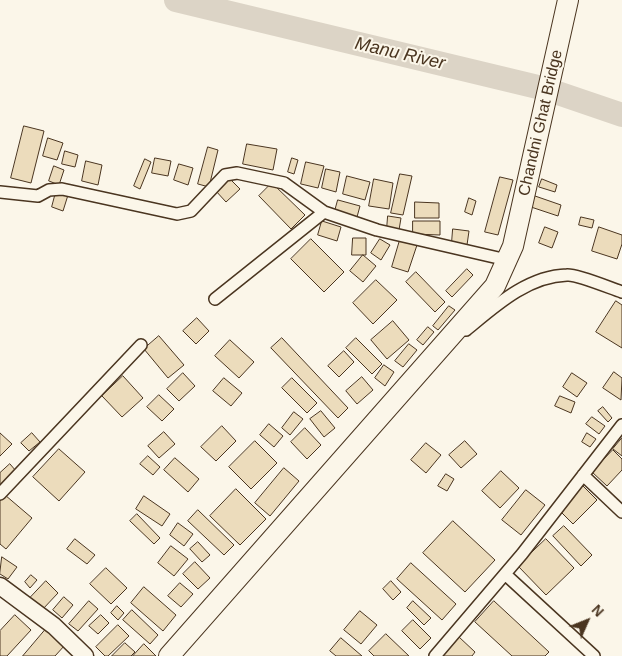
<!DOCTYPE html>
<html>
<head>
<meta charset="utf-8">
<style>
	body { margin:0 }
	#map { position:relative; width:622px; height:656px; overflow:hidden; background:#fbf6e9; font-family:Helvetica,sans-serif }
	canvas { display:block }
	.north { position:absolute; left:562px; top:596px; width:50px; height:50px; -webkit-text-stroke:4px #fbf6e9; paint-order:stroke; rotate:46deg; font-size:14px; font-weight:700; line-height:20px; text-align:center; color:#4a3520 }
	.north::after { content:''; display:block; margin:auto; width:18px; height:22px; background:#4a3520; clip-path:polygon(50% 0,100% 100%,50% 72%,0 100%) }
</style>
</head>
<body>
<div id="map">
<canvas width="622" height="656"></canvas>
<div class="north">N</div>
</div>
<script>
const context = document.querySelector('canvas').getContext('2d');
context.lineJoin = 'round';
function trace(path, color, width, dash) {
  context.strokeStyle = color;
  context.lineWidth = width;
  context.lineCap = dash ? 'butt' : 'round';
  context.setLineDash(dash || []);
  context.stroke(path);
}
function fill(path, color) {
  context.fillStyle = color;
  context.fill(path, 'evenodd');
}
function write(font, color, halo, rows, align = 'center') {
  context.font = font + ' Helvetica,sans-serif';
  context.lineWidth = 4;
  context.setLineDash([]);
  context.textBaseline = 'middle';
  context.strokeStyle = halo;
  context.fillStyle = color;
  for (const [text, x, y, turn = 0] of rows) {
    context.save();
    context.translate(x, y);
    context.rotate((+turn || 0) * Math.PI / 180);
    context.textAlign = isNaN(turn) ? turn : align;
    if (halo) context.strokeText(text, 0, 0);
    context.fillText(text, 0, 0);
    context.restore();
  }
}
const river = new Path2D(`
	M 176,0 L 546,89 L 622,115`);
const building = new Path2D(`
	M 24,126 L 44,131 L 31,183 L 11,178 Z
	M 48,138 L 63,143 L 57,160 L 43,156 Z
	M 247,144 L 277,149 L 273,170 L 243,164 Z
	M 208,147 L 218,150 L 209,187 L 198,184 Z
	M 65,151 L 78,155 L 75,167 L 62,164 Z
	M 155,158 L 171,161 L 168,176 L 152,173 Z
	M 292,158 L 298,160 L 294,174 L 288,172 Z
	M 145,159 L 151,162 L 140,189 L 134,186 Z
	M 86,161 L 102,165 L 98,185 L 82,181 Z
	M 306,162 L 324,166 L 318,188 L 301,184 Z
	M 179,164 L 193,168 L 188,185 L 174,180 Z
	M 54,166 L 64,170 L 59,185 L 49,181 Z
	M 326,169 L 340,172 L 336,192 L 322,188 Z
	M 400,174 L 412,176 L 403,215 L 391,213 Z
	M 347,176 L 370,182 L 365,200 L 343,194 Z
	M 228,177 L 240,189 L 226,202 L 215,190 Z
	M 500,177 L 513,180 L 498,235 L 485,232 Z
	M 374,179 L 393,183 L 389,209 L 369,206 Z
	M 542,179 L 557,185 L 555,192 L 539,187 Z
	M 272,183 L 305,215 L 291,229 L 259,196 Z
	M 56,192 L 68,195 L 63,211 L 52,207 Z
	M 535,196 L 561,205 L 558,216 L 531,207 Z
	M 469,198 L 476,201 L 472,215 L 465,212 Z
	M 338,200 L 360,206 L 357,217 L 335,211 Z
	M 415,202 L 439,203 L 439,218 L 415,218 Z
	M 388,216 L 401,218 L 399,230 L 387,229 Z
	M 581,217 L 594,220 L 592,228 L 579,225 Z
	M 322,221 L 341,227 L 337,241 L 318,235 Z
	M 413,221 L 440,221 L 440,235 L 413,234 Z
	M 545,227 L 558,232 L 552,248 L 539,243 Z
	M 599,227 L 622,235 L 622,244 L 617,259 L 592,251 Z
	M 453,229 L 469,231 L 467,245 L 452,242 Z
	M 353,238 L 366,238 L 366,255 L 352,255 Z
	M 311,239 L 344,272 L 324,292 L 291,259 Z
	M 380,239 L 390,245 L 381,260 L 371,253 Z
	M 400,240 L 417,245 L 408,272 L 392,267 Z
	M 363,255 L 376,266 L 363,282 L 350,271 Z
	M 467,269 L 473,275 L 452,297 L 446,291 Z
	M 416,272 L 445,302 L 435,312 L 406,282 Z
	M 376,280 L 397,300 L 373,324 L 353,303 Z
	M 616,301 L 622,305 L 622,348 L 596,332 Z
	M 449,306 L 455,310 L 438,330 L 433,326 Z
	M 197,318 L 209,331 L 196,344 L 183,331 Z
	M 393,321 L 409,340 L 387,359 L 371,340 Z
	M 428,327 L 434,332 L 423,345 L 417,340 Z
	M 159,336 L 184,365 L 168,378 L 144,349 Z
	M 282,338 L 348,408 L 338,418 L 271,348 Z
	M 356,338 L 382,364 L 372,374 L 346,348 Z
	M 230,340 L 254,362 L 239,378 L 215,356 Z
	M 409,344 L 417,350 L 403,367 L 395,361 Z
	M 344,351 L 354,362 L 339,377 L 328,366 Z
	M 384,365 L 394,372 L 385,386 L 375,378 Z
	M 614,372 L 622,378 L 621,400 L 603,388 Z
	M 183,373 L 195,386 L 179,401 L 167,389 Z
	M 572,373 L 587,383 L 577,397 L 563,387 Z
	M 123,376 L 143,398 L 122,417 L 102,396 Z
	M 362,377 L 373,390 L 357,404 L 346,391 Z
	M 224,378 L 242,393 L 231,406 L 213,391 Z
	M 292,378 L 317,403 L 307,413 L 282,388 Z
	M 159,395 L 174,409 L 162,421 L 147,407 Z
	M 560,396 L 575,402 L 571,413 L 555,406 Z
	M 603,407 L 612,418 L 608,422 L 598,411 Z
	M 321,411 L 335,428 L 324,437 L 310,419 Z
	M 294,412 L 303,419 L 290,435 L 282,428 Z
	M 592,417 L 605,426 L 599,434 L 586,424 Z
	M 269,424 L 283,436 L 274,447 L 260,435 Z
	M 222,426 L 236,441 L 216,461 L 201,447 Z
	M 305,428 L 321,445 L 307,459 L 291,442 Z
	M 164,432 L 175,444 L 159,458 L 148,446 Z
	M 0,433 L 12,444 L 0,456 Z
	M 32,433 L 40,442 L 29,451 L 21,443 Z
	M 587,433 L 596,439 L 590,447 L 582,442 Z
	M 622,438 L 622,456 L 613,449 Z
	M 255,441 L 277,463 L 251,489 L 229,467 Z
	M 465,441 L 477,454 L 461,468 L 449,455 Z
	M 426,443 L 441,455 L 426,473 L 411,460 Z
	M 59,449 L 85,472 L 59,501 L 33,477 Z
	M 613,450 L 622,459 L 622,470 L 607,486 L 592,472 Z
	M 148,456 L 160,467 L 153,475 L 140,464 Z
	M 175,458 L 199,479 L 188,492 L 164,470 Z
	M 10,464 L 16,471 L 0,485 L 0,473 Z
	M 284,468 L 299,481 L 270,516 L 255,503 Z
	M 501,471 L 519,488 L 500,508 L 482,491 Z
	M 446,474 L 454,479 L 447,491 L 438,486 Z
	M 583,486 L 597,500 L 573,524 L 559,510 Z
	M 236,489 L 266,519 L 240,545 L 210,516 Z
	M 526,490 L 545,505 L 521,535 L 502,520 Z
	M 5,495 L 32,518 L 6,549 L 0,544 L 0,501 Z
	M 144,496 L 170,514 L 162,526 L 136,509 Z
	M 198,510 L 234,545 L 224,555 L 188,521 Z
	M 137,514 L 160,538 L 154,544 L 130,521 Z
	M 453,521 L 495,560 L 465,592 L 423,553 Z
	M 178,523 L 193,534 L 184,546 L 170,535 Z
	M 564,526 L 592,555 L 581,566 L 553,536 Z
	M 75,539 L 95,555 L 87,564 L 67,549 Z
	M 546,539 L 574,568 L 546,595 L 518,566 Z
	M 198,542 L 210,555 L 202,562 L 190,549 Z
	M 171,546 L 188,559 L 174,576 L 158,563 Z
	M 2,557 L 17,567 L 8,579 L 0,574 Z
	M 195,562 L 210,578 L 198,589 L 183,574 Z
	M 411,563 L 456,604 L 442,620 L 397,579 Z
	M 106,568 L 127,588 L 111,604 L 90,584 Z
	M 31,575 L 37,580 L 30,588 L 25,582 Z
	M 46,581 L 58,593 L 42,610 L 30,598 Z
	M 391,581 L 401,592 L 393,600 L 383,589 Z
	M 180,583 L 193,594 L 181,607 L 168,596 Z
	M 144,587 L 176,615 L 163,631 L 131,603 Z
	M 64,597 L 73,605 L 62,618 L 53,610 Z
	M 89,601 L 98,609 L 78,631 L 69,624 Z
	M 413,601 L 431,618 L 424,625 L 407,608 Z
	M 494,601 L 549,652 L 545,656 L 512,656 L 475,622 Z
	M 117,606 L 124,613 L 118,620 L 111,613 Z
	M 132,610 L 158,635 L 150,644 L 123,620 Z
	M 360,611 L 377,625 L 361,644 L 344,630 Z
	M 15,615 L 31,630 L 7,656 L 0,656 L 0,631 Z
	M 101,615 L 109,623 L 98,634 L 89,626 Z
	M 413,620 L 431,638 L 420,649 L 402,631 Z
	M 118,625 L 129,636 L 108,656 L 105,656 L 96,647 Z
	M 46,629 L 65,645 L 55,656 L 23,656 Z
	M 386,634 L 409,656 L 374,656 L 369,651 Z
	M 459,637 L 475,652 L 472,656 L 441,656 Z
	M 341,638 L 362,656 L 336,656 L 330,651 Z
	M 125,643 L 135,652 L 131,656 L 112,656 Z
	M 144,644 L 156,656 L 133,656 Z`);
const minor = new Path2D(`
	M 0,192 L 38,196 L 49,190 L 62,189 L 177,214 L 191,211 L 225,175 L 237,173 L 284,183 L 324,212 L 377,230 L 507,260
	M 215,299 L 324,212
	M 466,330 C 494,307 527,276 567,275 C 577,274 610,288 622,292
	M 583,475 L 622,512
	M 0,494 L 141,345
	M 505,574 L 594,656
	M 435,656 L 522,554 L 622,425`);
const secondary = new Path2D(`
	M 0,586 L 54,626 L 85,656`);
const trunk = new Path2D(`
	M 169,656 L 495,286 L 513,246 L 568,0`);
const streetNames = [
	["Chandni Ghat Bridge",541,123,-77]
];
const waterNames = [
	["Manu River",400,54,13]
];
trace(river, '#dcd4c6', 24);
fill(building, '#ecdcbc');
trace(building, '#4a3520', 1);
trace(minor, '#4a3520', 14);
trace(secondary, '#4a3520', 19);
trace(trunk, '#4a3520', 22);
trace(minor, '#fbf6e9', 11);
trace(secondary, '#fbf6e9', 16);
trace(trunk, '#fbf6e9', 20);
write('16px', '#4a3520', '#fbf6e9', streetNames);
write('italic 18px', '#4a3520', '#fbf6e9', waterNames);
</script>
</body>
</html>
